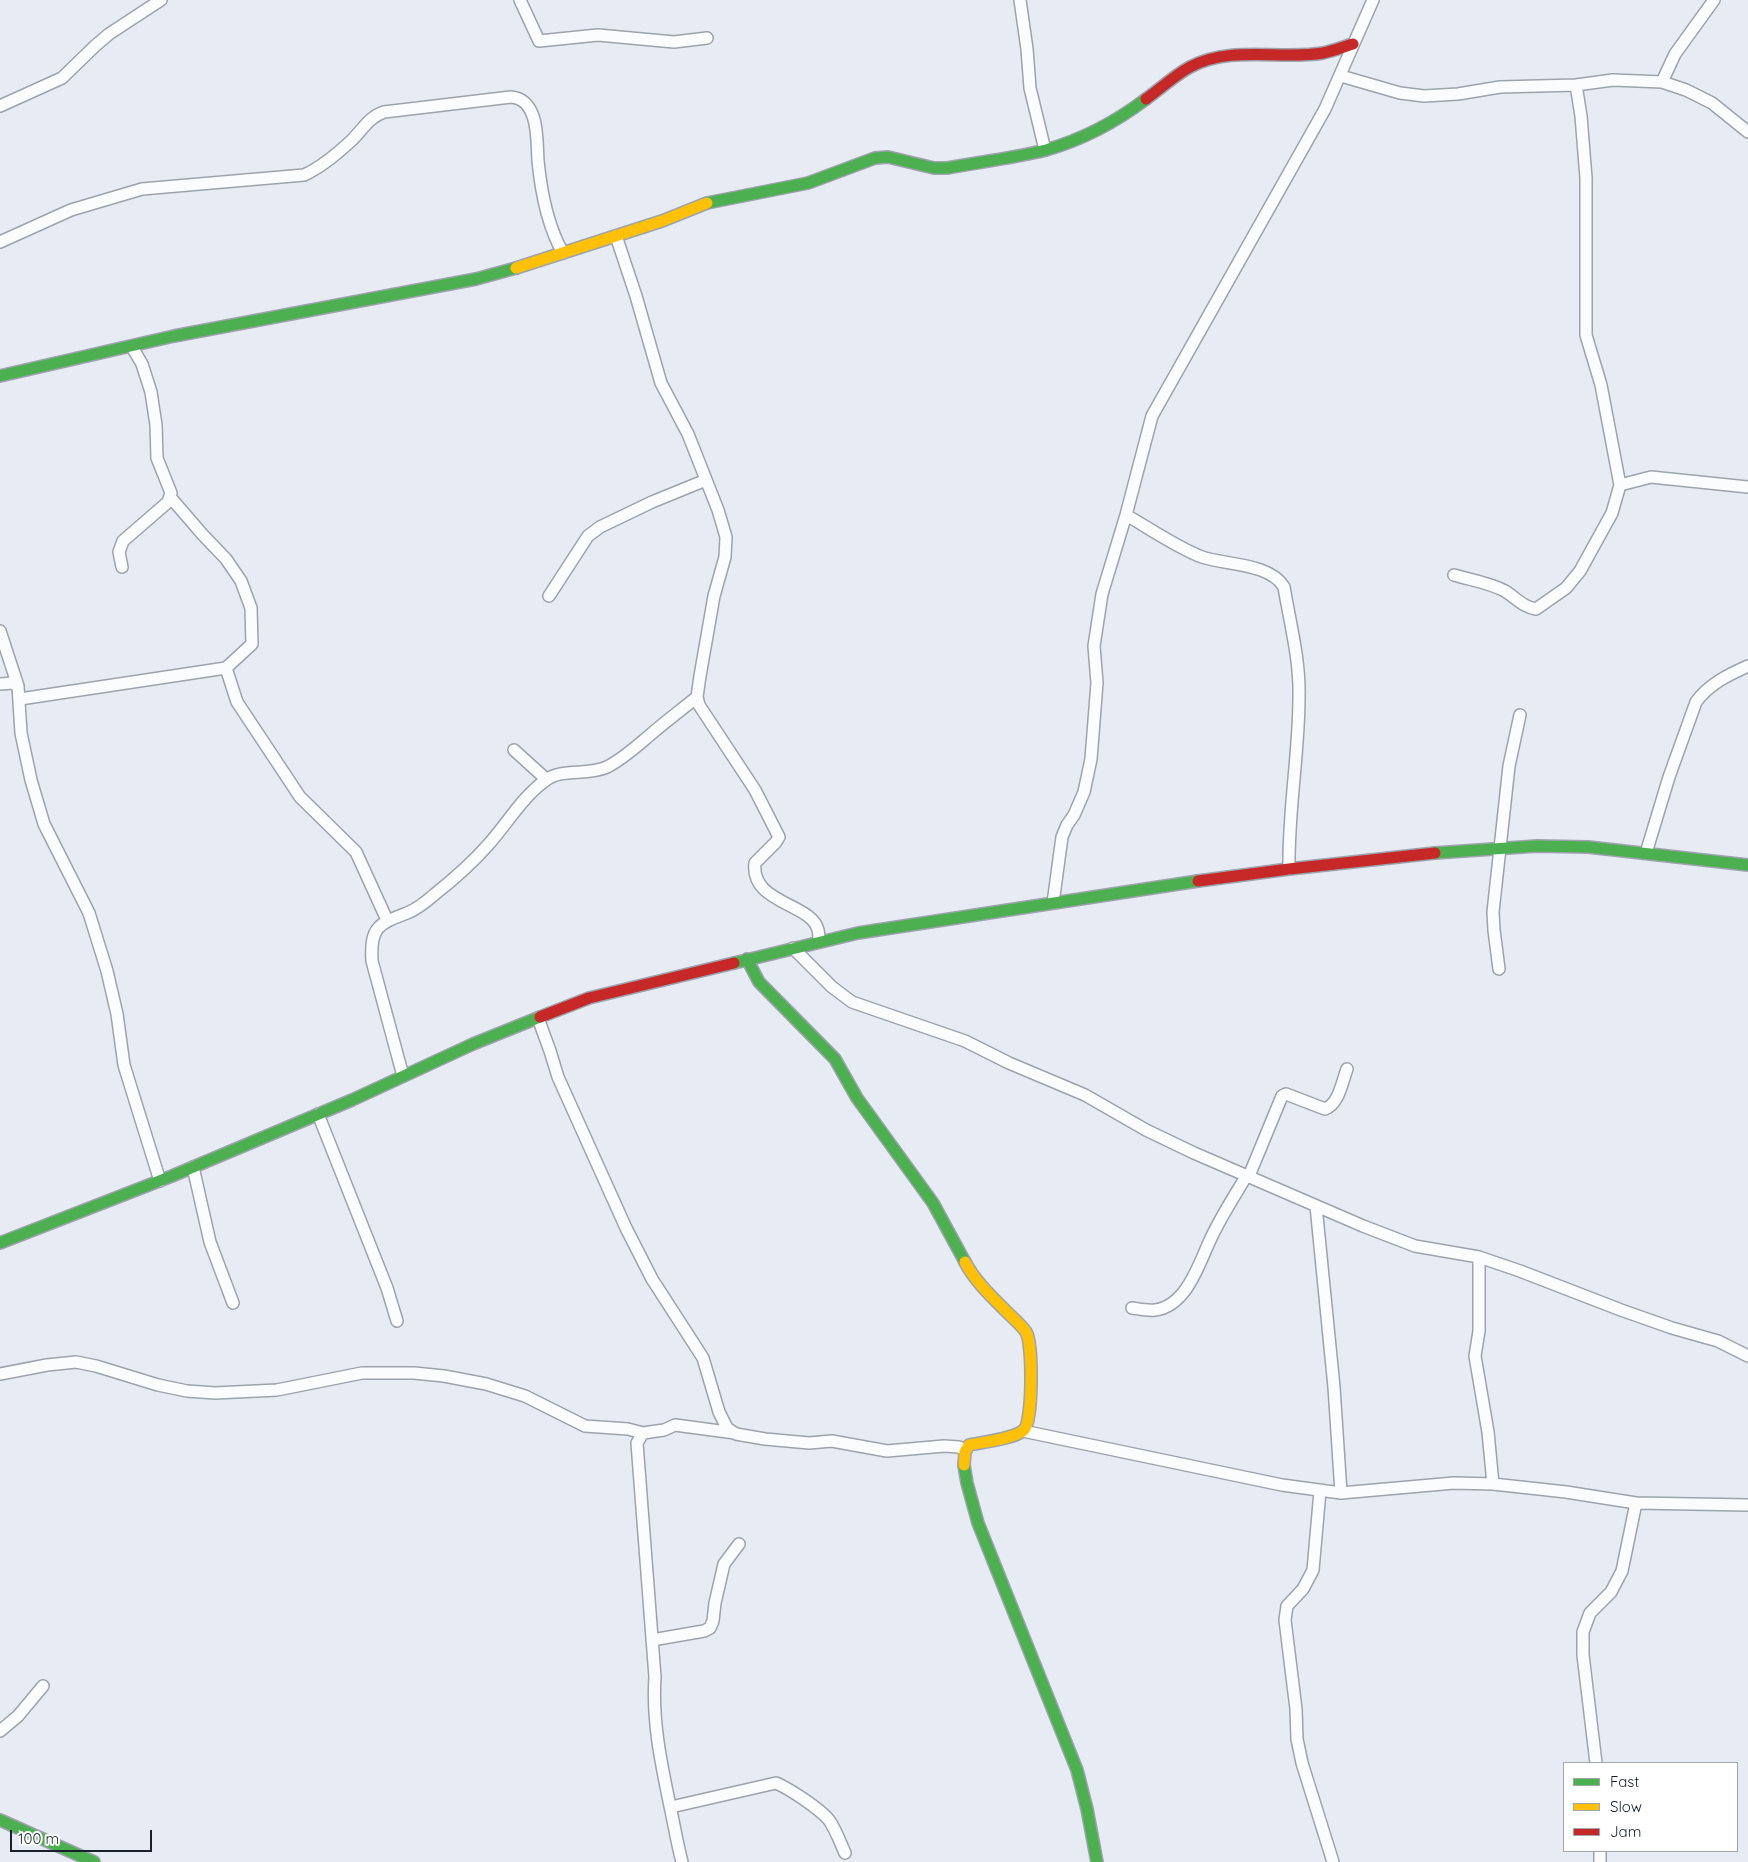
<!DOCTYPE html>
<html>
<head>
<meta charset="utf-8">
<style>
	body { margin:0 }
	#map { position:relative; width:1748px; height:1862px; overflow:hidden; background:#e7ecf4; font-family:Quicksand,sans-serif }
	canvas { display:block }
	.legend { position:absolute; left:1563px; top:1762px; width:175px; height:90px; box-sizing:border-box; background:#fff; border:1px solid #a3a6ab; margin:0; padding:6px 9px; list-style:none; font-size:15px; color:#18212c }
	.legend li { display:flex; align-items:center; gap:10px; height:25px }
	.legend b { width:25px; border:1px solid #a3a6ab }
	.scale { position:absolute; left:10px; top:1830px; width:142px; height:22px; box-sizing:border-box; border:2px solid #18212c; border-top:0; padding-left:6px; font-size:15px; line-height:18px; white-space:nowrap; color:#18212c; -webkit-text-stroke:4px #fff; paint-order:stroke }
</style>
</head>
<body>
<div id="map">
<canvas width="1748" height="1862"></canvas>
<ul class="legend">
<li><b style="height:6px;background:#4caf50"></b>Fast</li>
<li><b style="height:6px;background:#ffc107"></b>Slow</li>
<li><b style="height:6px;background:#c62828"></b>Jam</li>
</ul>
<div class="scale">100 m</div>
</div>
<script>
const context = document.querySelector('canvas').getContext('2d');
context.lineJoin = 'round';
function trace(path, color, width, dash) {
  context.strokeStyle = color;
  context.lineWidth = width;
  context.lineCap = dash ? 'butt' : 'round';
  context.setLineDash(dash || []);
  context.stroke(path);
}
const street = new Path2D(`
	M 520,0 L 539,41 L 598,35 L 674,42 L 707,38
	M 1020,0 L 1027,49 L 1030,88 L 1045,150
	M 1341,76 L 1400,93 L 1424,96 L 1458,94 L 1500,87 L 1576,85 L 1613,80 L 1662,82 L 1686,90 L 1712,103 L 1748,132
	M 1662,82 L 1675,54 L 1714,0
	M 0,106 L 62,78 L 95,46 L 109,34 L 161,0
	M 616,236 L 636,296 L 661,383 L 688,434 L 718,510 L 726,537 L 725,557 L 714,596 L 700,676 L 697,697 L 699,705 L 755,790 L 779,837 L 776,842 L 755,863 C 750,904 812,903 818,930 C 819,934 819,939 819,942
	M 0,242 L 71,210 L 142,189 L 304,175 C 322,167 337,154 352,140 C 363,129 369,117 384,112 L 511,97 C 523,98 529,105 533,116 C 538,130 537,146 538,161 C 541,191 548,227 563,253
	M 1620,485 L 1651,477 L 1748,487
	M 1126,515 C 1149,528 1178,548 1202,557 C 1225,565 1270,563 1284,587 C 1290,623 1300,660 1299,697 C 1299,754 1288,811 1289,869
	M 122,567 L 119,552 L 123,541 L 168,502 L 171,493 L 157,458 L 156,425 L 151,392 L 142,364 L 132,347
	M 1454,575 C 1471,580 1490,583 1505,591 C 1516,598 1523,607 1536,609 L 1566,588 L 1580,571 L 1612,513 L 1620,485 L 1601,385 L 1586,335 L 1586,178 L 1581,116 L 1576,85
	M 549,596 L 588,536 L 600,527 L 652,502 L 706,480
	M 0,631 L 18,686 L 21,733 L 31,780 L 44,824 L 89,913 L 107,971 L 117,1014 L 124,1065 L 160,1181
	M 226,668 L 237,702 L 300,797 L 356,852 L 387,920
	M 0,684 L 12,683 L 18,686
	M 20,699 L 226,668 L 252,644 L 251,608 L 241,581 L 226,559 L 203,535 L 171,498
	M 514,750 L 546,779
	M 1646,853 L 1669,777 L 1696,702 C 1709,684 1728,675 1748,666
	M 1053,903 L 1062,837 L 1067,825 L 1074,815 L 1084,792 L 1091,759 L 1097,683 L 1094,646 L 1102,594 L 1126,515 L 1152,416 L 1325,109 L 1373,0
	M 793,948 L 832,987 L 852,1002 L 965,1041 L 1009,1063 L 1085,1095 L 1146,1130 L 1194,1153 L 1363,1226 L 1415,1246 L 1479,1257 L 1520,1271 L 1621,1310 L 1672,1328 L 1718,1341 L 1748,1356
	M 1499,969 L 1494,930 L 1493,912 L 1509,766 L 1520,715
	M 538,1018 L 550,1051 L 558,1077 L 626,1228 L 652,1279 L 703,1358 L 719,1412 L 727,1428 L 736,1434 L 765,1439 L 809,1443 L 832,1441 L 887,1451 L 944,1446 L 959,1447 L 965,1450
	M 403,1076 L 372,961 C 370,927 378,924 407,913 C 418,909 427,901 435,894 C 454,879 472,863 488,845 C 507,824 522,797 546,780 C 562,768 587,776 607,767 C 623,759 637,746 650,735 C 665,722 681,710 697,697
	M 318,1114 L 387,1288 L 397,1321
	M 193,1167 L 210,1242 L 233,1303
	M 1249,1176 L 1282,1096 L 1286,1094 L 1325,1109 C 1339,1104 1342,1082 1347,1069
	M 1316,1206 L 1334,1387 L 1341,1493
	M 1479,1257 L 1479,1331 L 1475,1356 L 1488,1432 L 1493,1484
	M 1132,1308 C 1139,1309 1148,1311 1155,1310 C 1188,1306 1200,1260 1212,1236 C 1222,1215 1235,1195 1247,1175
	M 0,1374 L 47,1365 L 76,1362 L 96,1366 L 158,1385 L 187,1391 L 215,1393 L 277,1390 L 362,1373 L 414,1373 L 444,1376 L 486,1384 L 525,1396 L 585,1426 L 628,1429 L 643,1433
	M 1023,1431 L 1282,1485 L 1341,1493 L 1454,1483 L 1493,1484 L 1566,1492 L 1636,1503 L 1748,1505
	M 1320,1491 L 1313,1570 L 1303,1589 L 1287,1606 L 1285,1620 L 1296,1709 L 1297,1739 L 1302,1763 L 1333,1862
	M 652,1640 L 704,1631 L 710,1628 L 713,1621 L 715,1603 L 724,1564 L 739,1544
	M 0,1731 L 18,1716 L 43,1686
	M 1596,1763 L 1583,1655 L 1583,1632 L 1590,1613 L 1611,1592 L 1622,1571 L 1636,1503
	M 671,1807 L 776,1783 C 790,1789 820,1809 829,1820 C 836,1830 840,1842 845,1853
	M 1600,1851 L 1600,1862
	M 682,1862 C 677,1843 674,1824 670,1806 C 661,1763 652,1721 655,1677 L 637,1443 L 643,1433 L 664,1430 L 675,1425 L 735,1433`);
const fast = new Path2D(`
	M 707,203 L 808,183 L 875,158 L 888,157 L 934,168 L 947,168 C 980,162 1014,158 1046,150 C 1081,140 1117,121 1146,99
	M 0,376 L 174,336 L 476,279 L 516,268
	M 1435,853 L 1537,846 L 1588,847 L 1748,865
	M 747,959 L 759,982 L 835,1059 L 857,1098 L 933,1203 L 965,1262
	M 734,963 L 858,933 L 1198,881
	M 0,1243 L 172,1176 L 352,1100 L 473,1044 L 540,1017
	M 964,1465 L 967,1483 L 978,1523 L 1077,1770 L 1087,1809 L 1097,1862
	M 0,1820 L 94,1862`);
const slow = new Path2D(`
	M 516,268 L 662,221 L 707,203
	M 964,1465 L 965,1452 L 969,1445 C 983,1442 1014,1439 1024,1430 C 1033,1421 1033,1343 1026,1332 C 1022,1326 1015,1320 1010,1315 C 994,1299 976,1283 965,1262`);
const jam = new Path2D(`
	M 1146,99 C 1160,89 1175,75 1190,67 C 1231,45 1280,60 1323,53 C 1333,51 1343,47 1353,44
	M 1198,881 L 1289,869 L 1435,853
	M 540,1017 L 589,998 L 734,963`);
trace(street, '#9da3ac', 14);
trace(fast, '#9da3ac', 14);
trace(slow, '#9da3ac', 14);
trace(jam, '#9da3ac', 14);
trace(street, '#fbfcfd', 11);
trace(fast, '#4caf50', 11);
trace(slow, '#ffc107', 11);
trace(jam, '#c62828', 11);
</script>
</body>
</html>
